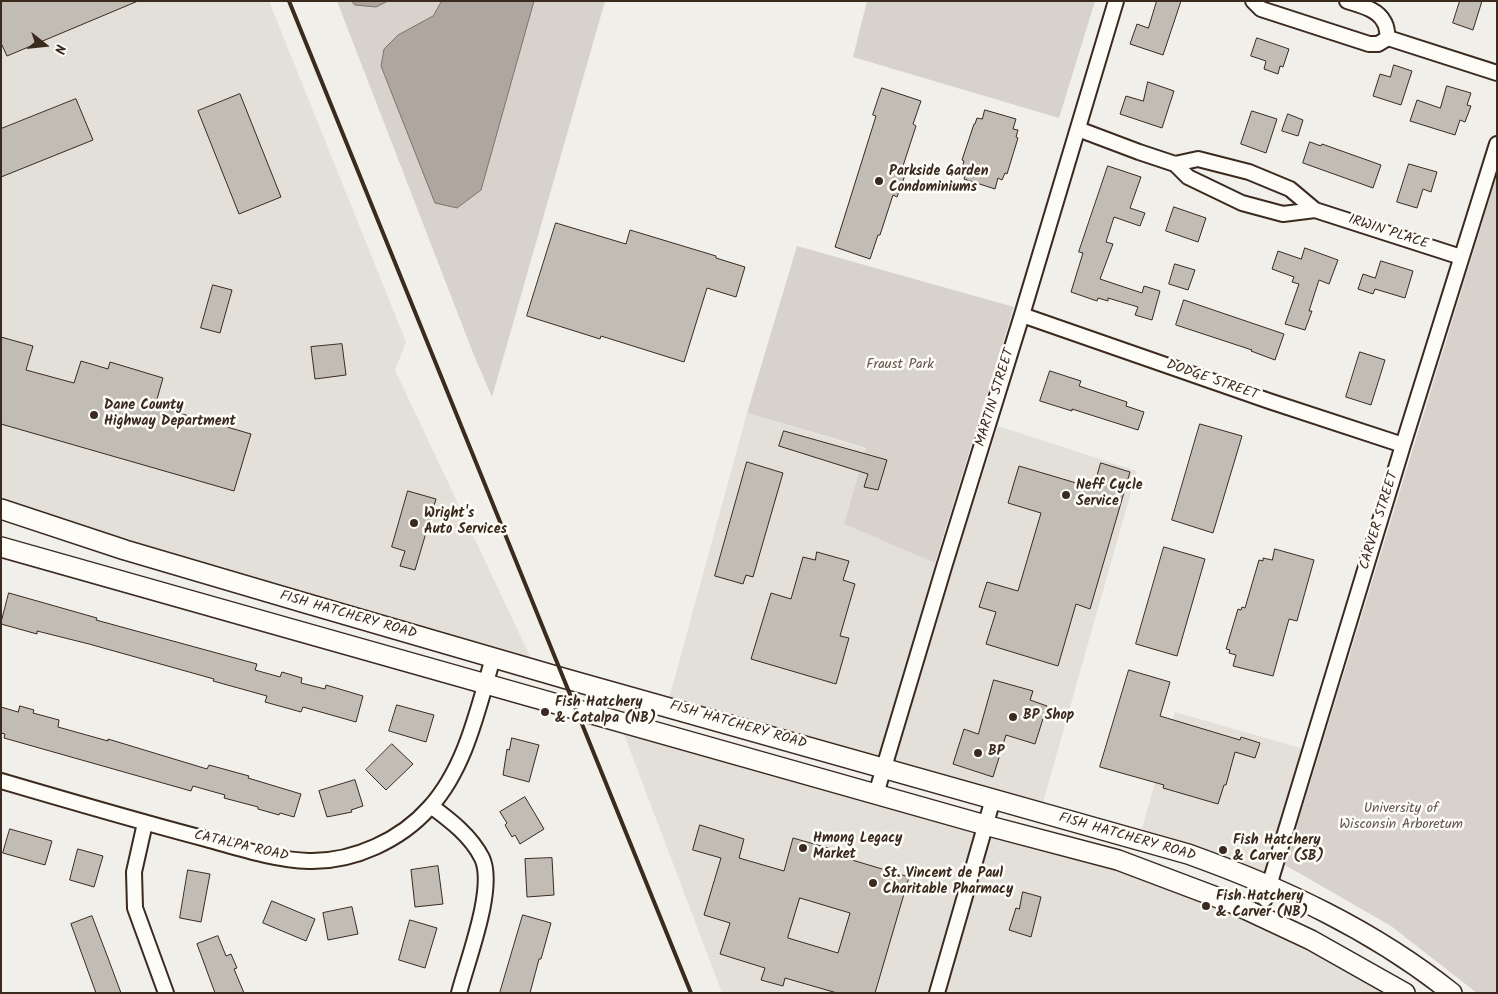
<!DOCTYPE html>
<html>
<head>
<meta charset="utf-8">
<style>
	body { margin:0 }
	#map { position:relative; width:1498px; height:994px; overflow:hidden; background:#f1efea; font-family:Kalam,sans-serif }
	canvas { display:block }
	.frame { position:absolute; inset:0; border:2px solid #3b2a1e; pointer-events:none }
	.north { position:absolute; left:20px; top:20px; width:50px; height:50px; -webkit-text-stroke:4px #fdfcf7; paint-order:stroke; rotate:106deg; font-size:14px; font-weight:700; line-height:20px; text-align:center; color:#3b2a1e }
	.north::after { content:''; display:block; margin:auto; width:18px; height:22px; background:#3b2a1e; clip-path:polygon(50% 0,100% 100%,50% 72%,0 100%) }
</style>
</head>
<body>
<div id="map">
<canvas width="1498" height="994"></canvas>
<div class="frame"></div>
<div class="north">N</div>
</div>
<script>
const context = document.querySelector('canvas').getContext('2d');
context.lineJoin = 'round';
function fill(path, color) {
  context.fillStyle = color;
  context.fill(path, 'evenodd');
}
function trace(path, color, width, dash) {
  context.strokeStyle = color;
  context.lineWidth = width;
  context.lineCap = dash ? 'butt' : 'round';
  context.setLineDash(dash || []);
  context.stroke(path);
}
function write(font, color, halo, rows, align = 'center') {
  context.font = font + ' Kalam,sans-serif';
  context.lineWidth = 5;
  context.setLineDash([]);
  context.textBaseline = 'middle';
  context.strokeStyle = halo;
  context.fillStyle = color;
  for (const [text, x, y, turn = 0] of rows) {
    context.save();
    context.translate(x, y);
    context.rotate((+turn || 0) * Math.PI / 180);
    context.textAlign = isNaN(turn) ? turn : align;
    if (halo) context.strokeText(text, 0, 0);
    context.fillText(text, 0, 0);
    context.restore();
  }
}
const built = new Path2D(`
	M 1,1 L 269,1 L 406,342 L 395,370 L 536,669 L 1,509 Z
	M 747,413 L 866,449 L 844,524 L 952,570 L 998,426 L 1137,471 L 1040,813 L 667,706 Z
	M 1175,712 L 1311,751 L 1269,885 L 1139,839 Z
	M 619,721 L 1118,860 L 1405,993 L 722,993 Z`);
const green = new Path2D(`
	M 337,1 L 605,1 L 492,397 L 473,353 Z
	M 867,1 L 1095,1 L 1059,118 L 853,57 Z
	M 1497,175 L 1497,993 L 1477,993 L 1391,926 L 1285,865 Z
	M 797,246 L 1014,307 L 935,563 L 844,524 L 866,448 L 747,413 Z`);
const water = new Path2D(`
	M 352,1 L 388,1 L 376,7 L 355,5 Z
	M 442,1 L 534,1 L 481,190 L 457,208 L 435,203 L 381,66 L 384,49 L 398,35 L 433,16 Z`);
const building = new Path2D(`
	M 1,1 L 138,1 L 7,56 L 1,43 Z
	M 1157,1 L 1181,1 L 1163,55 L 1130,44 L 1137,24 L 1148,28 Z
	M 1460,1 L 1482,1 L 1473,30 L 1453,23 Z
	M 1257,38 L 1289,49 L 1283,67 L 1280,66 L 1278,74 L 1264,69 L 1266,61 L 1251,56 Z
	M 1394,65 L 1412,71 L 1401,105 L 1373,96 L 1380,74 L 1390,77 Z
	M 1148,82 L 1174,91 L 1162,128 L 1120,114 L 1126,96 L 1143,101 Z
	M 1447,86 L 1471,93 L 1467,105 L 1471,106 L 1465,122 L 1460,120 L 1455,135 L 1410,121 L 1417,100 L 1440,108 Z
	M 882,88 L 921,101 L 913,124 L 916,126 L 903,166 L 908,167 L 897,197 L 893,195 L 880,235 L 878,235 L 870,259 L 835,247 L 876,116 L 873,115 Z
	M 240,94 L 281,197 L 239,214 L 198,111 Z
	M 76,99 L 93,140 L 1,177 L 1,129 Z
	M 985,110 L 1016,119 L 1013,129 L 1018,130 L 1016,137 L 1018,138 L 1007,174 L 1005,173 L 1002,180 L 998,178 L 995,189 L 964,179 L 967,169 L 962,168 L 964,161 L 962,160 L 974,124 L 975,124 L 977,118 L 982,119 Z
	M 1252,111 L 1277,119 L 1266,153 L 1241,144 Z
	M 1288,114 L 1303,120 L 1298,136 L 1282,131 Z
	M 1310,142 L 1321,146 L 1322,144 L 1381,165 L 1373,188 L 1303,163 Z
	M 1409,164 L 1437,172 L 1431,192 L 1423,189 L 1417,208 L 1397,202 Z
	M 1108,166 L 1141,177 L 1130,208 L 1145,213 L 1140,226 L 1114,217 L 1106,242 L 1113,244 L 1100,279 L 1142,293 L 1144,286 L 1160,291 L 1152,320 L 1135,315 L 1138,307 L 1108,298 L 1108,301 L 1098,298 L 1097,301 L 1071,292 L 1083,253 L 1079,252 Z
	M 1174,207 L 1206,218 L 1198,242 L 1166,231 Z
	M 556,223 L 626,244 L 630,230 L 716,256 L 716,258 L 745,267 L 736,297 L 707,288 L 684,362 L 601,336 L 600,339 L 527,316 Z
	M 1305,248 L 1338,260 L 1329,284 L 1319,280 L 1309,311 L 1312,311 L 1305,330 L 1285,324 L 1299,284 L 1292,282 L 1294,277 L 1272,269 L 1278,251 L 1301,259 Z
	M 1381,261 L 1413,271 L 1405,298 L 1375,289 L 1373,294 L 1358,289 L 1363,274 L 1375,278 Z
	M 1175,264 L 1195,270 L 1188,290 L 1169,284 Z
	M 213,285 L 232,290 L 220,333 L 201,328 Z
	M 1184,300 L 1284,334 L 1275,360 L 1251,351 L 1252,350 L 1176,325 Z
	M 1,337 L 33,346 L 26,370 L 74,383 L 81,361 L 108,369 L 110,362 L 163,378 L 155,406 L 251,434 L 234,491 L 1,424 Z
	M 342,344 L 346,375 L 315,379 L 311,347 Z
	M 1360,352 L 1385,360 L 1371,405 L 1346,397 Z
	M 1050,371 L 1081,381 L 1079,386 L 1127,402 L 1126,406 L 1144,412 L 1138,430 L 1072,409 L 1072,411 L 1040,401 Z
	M 1200,424 L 1242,436 L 1213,533 L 1172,520 Z
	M 784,431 L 887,460 L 878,490 L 864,487 L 868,474 L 779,446 Z
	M 747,462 L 783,473 L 753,577 L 746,575 L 743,584 L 715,576 Z
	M 1101,463 L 1130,472 L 1090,609 L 1076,604 L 1058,666 L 986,644 L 996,612 L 979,607 L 987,582 L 1018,591 L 1041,513 L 1008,503 L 1019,466 L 1093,488 Z
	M 408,491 L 436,499 L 415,570 L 400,566 L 405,551 L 392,547 Z
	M 1164,547 L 1205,559 L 1177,656 L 1136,644 Z
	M 1275,549 L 1314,560 L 1297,621 L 1289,619 L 1273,676 L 1233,666 L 1236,655 L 1229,653 L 1230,650 L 1226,649 L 1238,609 L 1241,610 L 1242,607 L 1245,608 L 1259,560 L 1263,561 L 1263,558 L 1272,560 Z
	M 817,552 L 849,561 L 843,580 L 855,584 L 840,636 L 849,638 L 836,684 L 751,659 L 771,593 L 791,599 L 803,557 L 815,560 Z
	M 9,593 L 97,618 L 96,620 L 257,664 L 255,670 L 280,677 L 282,672 L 302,678 L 301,683 L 325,689 L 326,685 L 363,696 L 356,722 L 303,707 L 301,712 L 265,702 L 267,696 L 213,681 L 214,679 L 89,644 L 37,631 L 37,634 L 1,624 Z
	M 1129,670 L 1170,682 L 1160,716 L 1240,740 L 1241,737 L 1260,743 L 1255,758 L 1235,752 L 1226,785 L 1224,785 L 1218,804 L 1163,788 L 1164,785 L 1100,767 Z
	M 994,680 L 1033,691 L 1030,700 L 1047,706 L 1035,744 L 1006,735 L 993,777 L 953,764 L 964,729 L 978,734 Z
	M 397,705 L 434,715 L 426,742 L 389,731 Z
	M 20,706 L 34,710 L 33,713 L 59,720 L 58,727 L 108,741 L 108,739 L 207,769 L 209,765 L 249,776 L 248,778 L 301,794 L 294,817 L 280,813 L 279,815 L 258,809 L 258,807 L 224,798 L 225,795 L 193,786 L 191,791 L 4,738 L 5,734 L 1,733 L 1,707 L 18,712 Z
	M 512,738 L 539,745 L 529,782 L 503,775 L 507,749 L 509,750 Z
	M 392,744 L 413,764 L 386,790 L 366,770 Z
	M 355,780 L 363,806 L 351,810 L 352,812 L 327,817 L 319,791 Z
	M 525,797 L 544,829 L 520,844 L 515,835 L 512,837 L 505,825 L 507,823 L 500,812 Z
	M 700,825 L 744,839 L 739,858 L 784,871 L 793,838 L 853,855 L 852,860 L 909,877 L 875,993 L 837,993 L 785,978 L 783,986 L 761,980 L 765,968 L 720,954 L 730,923 L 704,915 L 721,858 L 693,850 ZM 800,898 L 850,913 L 838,953 L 788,938 Z
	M 10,829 L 52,841 L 45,865 L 3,853 Z
	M 78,849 L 103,856 L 94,887 L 70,880 Z
	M 552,858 L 554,895 L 527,897 L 525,859 Z
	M 438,866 L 443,904 L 415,907 L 411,870 Z
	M 188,870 L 210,874 L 201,922 L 180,918 Z
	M 1023,892 L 1041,897 L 1031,937 L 1009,930 L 1016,908 L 1019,909 Z
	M 272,901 L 315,919 L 306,941 L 263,923 Z
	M 352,907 L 358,934 L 328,940 L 323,913 Z
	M 523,915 L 551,923 L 541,959 L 539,959 L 530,993 L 500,993 Z
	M 92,916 L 108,958 L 121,993 L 96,993 L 71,924 Z
	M 410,920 L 437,928 L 425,968 L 399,960 Z
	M 218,936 L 226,956 L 231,954 L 237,968 L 234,969 L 244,993 L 215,993 L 197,944 Z`);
const minor = new Path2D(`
	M 1253,1 L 1261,9 L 1369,44 L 1378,44 L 1388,38
	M 1347,1 C 1359,5 1378,9 1384,22 C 1387,26 1387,33 1388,38
	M 1388,38 L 1497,73
	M 1078,129 L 1139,152 L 1175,164 L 1188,177 L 1242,203 L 1283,214 L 1315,210
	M 1175,164 L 1198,159 L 1249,172 L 1290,189 L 1315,210 L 1461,257
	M 1022,315 L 1269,401 L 1403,445
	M 1,781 C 69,801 137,821 206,839 C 239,848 274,860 309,861 C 354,862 401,840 430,807 C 466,767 478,708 493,658
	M 876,794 L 944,567 L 1022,315 L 1116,1
	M 431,806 C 450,820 471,836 482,858 C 496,888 467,961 459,993
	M 145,823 L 134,872 L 135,908 L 166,993
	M 1265,899 L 1403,445 L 1497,144
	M 937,993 L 993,799`);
const secondary = new Path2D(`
	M 1,509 L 125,550 L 305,603 L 563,678 L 1188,854 C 1283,888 1373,930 1452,993
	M 1,547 L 985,825 L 1118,860 L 1232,903 L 1311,940 L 1405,993`);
const rail = new Path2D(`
	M 289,1 L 691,993`);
const markers = [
	[879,181,5,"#3b2a1e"],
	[94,415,5,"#3b2a1e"],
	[1066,495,5,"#3b2a1e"],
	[414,523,5,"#3b2a1e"],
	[545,712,5,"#3b2a1e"],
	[1013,717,5,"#3b2a1e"],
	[978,753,5,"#3b2a1e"],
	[803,848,5,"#3b2a1e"],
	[1223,850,5,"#3b2a1e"],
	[873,883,5,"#3b2a1e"],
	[1206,906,5,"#3b2a1e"]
];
const poiNames = [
	["Parkside Garden",889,173],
	["Condominiums",889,189],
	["Dane County",104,407],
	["Highway Department",104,423],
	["Neff Cycle",1076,487],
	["Service",1076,503],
	["Wright's",424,515],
	["Auto Services",424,531],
	["Fish Hatchery",555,704],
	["& Catalpa (NB)",555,720],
	["BP Shop",1023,717],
	["BP",988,753],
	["Hmong Legacy",813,840],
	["Market",813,856],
	["Fish Hatchery",1233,842],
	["& Carver (SB)",1233,858],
	["St. Vincent de Paul",883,875],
	["Charitable Pharmacy",883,891],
	["Fish Hatchery",1216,898],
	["& Carver (NB)",1216,914]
];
const streetNames = [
	["IRWIN PLACE",1388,233,18],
	["DODGE STREET",1212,381,19],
	["MARTIN STREET",996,398,-73],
	["CARVER STREET",1380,521,-73],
	["FISH HATCHERY ROAD",348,616,16],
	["FISH HATCHERY ROAD",738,726,16],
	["FISH HATCHERY ROAD",1127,838,16],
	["CATALPA ROAD",241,847,13]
];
const parkNames = [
	["Fraust Park",900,366],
	["University of",1401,810],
	["Wisconsin Arboretum",1401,826]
];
fill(built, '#e3e0da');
fill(green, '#d7d2cc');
fill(water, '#aea69f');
trace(water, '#80746b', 1);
fill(building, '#c1bcb4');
trace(building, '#3b2a1e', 1);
trace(minor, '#3b2a1e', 18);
trace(secondary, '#3b2a1e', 22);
trace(minor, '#fdfcf7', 14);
trace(secondary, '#fdfcf7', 19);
trace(rail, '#3b2a1e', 4);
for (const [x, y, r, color] of markers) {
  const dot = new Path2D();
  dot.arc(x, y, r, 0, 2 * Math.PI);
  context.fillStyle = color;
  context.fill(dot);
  trace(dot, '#fdfcf7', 2);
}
write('bold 14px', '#3b2a1e', '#fdfcf7', poiNames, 'left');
write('14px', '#3b2a1e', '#fdfcf7', streetNames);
write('14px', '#62544a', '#fdfcf7', parkNames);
</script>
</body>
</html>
